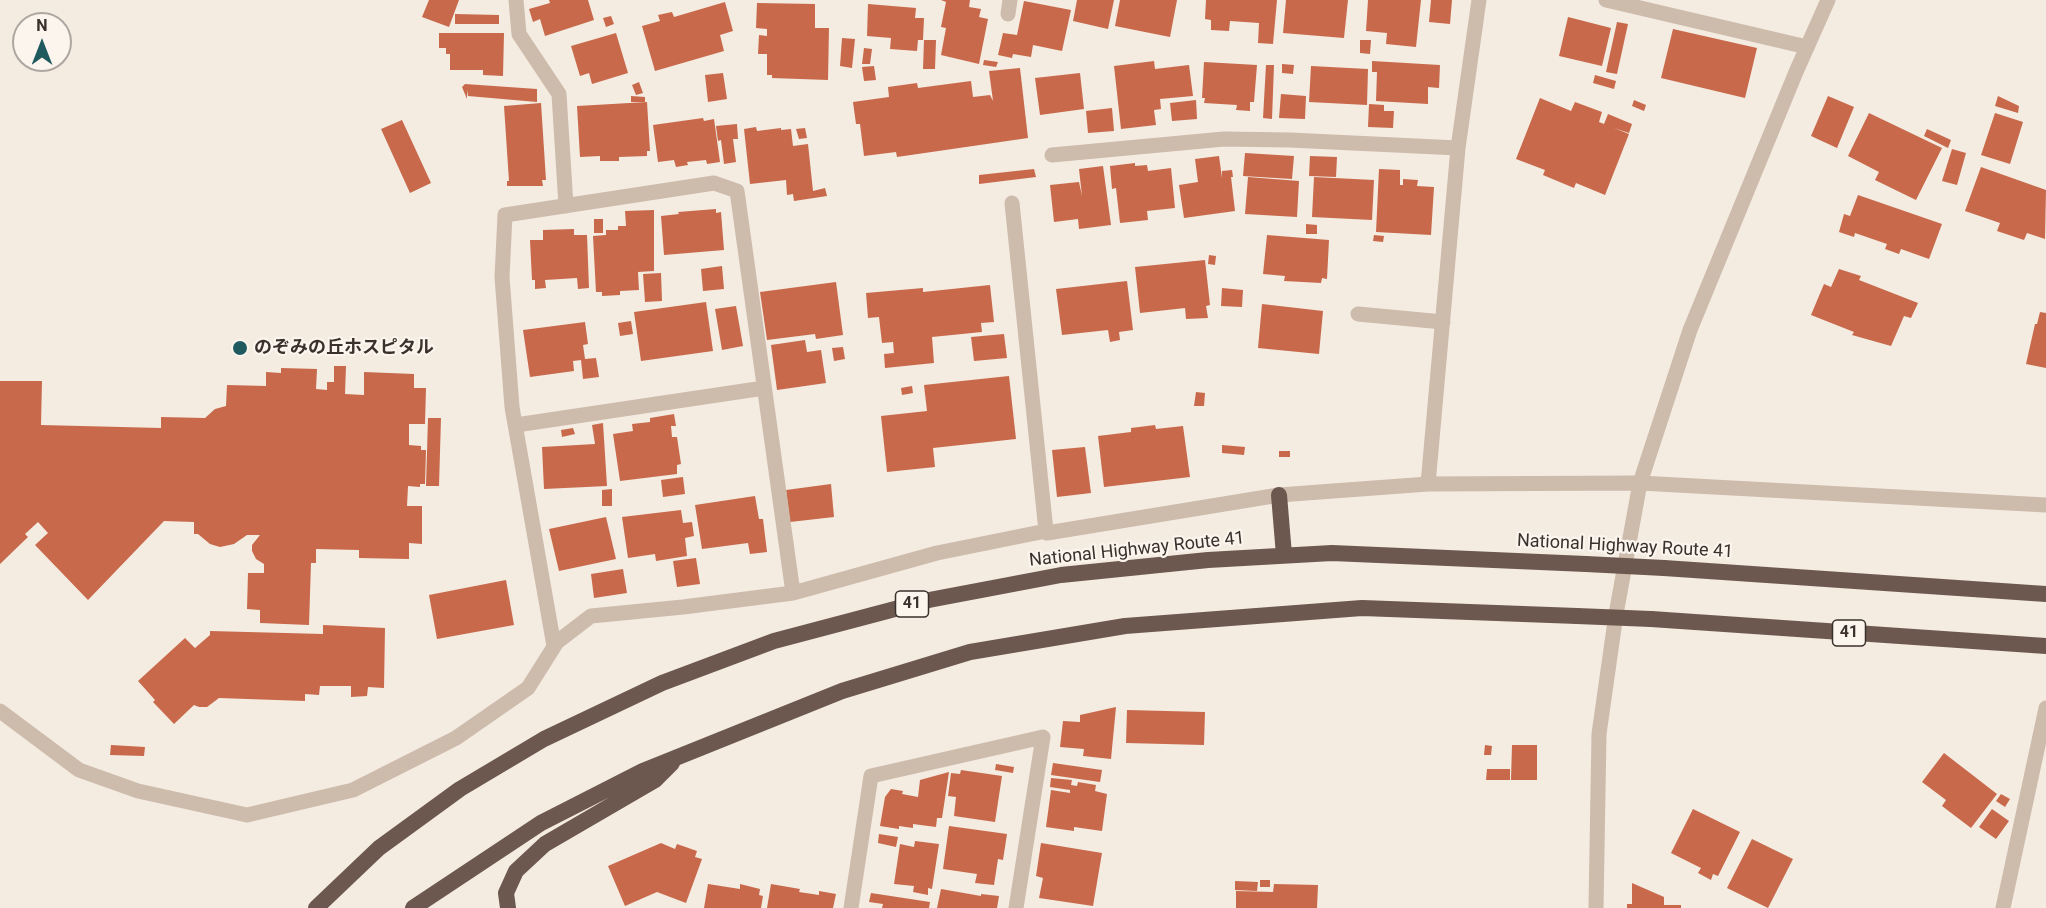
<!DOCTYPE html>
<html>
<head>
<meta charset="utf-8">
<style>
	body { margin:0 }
	#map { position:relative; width:2046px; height:908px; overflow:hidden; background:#f4ebe1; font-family:Roboto,sans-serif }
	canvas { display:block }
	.north { position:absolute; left:12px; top:12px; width:60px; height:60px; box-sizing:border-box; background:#fbf5ee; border:2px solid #aea6a0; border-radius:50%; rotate:0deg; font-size:16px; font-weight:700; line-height:24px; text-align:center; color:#3b302b }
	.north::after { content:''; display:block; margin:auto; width:21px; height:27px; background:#1f5a5e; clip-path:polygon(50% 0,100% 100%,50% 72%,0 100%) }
</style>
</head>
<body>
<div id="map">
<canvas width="2046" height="908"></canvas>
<div class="north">N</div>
</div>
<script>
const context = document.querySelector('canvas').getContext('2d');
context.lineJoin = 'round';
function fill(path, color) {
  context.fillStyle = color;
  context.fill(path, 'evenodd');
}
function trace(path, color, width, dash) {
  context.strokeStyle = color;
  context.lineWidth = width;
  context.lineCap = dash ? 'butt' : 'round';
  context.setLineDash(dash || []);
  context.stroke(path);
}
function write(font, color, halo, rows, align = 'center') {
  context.font = font + ' Roboto,"Noto Sans JP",sans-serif';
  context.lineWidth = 4.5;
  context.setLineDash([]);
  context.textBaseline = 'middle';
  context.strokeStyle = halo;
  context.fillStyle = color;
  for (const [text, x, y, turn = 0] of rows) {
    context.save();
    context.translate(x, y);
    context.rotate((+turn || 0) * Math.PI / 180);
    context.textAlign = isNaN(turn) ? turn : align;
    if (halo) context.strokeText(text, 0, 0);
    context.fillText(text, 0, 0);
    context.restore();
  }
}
const building = new Path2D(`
	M 429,0 L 459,0 L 449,27 L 422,17 Z
	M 549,0 L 588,0 L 594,20 L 545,36 L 540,19 L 533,22 L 529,9 L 550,3 Z
	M 941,0 L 970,0 L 969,7 L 981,9 L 979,17 L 988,19 L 979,64 L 941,55 L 946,28 L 941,27 L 946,2 Z
	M 1077,0 L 1114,0 L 1108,29 L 1073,21 Z
	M 1120,0 L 1177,0 L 1170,37 L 1115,26 Z
	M 1206,0 L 1277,0 L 1273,44 L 1258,43 L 1259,23 L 1230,21 L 1229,31 L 1211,30 L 1211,20 L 1205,19 Z
	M 1286,0 L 1348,0 L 1344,38 L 1283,33 Z
	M 1368,0 L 1421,0 L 1416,47 L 1386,44 L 1387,33 L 1366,31 Z
	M 1431,0 L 1452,0 L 1450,24 L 1429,22 Z
	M 1024,1 L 1071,10 L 1062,51 L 1033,45 L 1031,57 L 1013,54 L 1012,58 L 998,55 L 1003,33 L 1017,35 Z
	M 725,2 L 733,31 L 720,35 L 724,51 L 655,71 L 642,26 L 660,21 L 658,15 L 672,12 L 674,17 Z
	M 757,3 L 815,4 L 815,28 L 829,28 L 828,80 L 772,78 L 772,75 L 767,75 L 767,54 L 758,54 L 759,35 L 767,36 L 767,29 L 756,28 Z
	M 868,4 L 916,8 L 915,18 L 924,18 L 923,40 L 918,40 L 917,51 L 890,49 L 891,38 L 867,36 Z
	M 455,14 L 499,15 L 499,24 L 455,24 Z
	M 611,16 L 614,24 L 606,27 L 603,18 Z
	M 1568,17 L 1611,28 L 1602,66 L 1559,56 Z
	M 1617,22 L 1628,24 L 1617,74 L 1606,72 Z
	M 1673,29 L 1757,48 L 1745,98 L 1661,78 Z
	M 439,33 L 504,33 L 503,76 L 483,75 L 483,70 L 450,70 L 450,54 L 446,54 L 446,48 L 439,48 Z
	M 616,33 L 628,73 L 592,84 L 589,73 L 580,76 L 571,46 Z
	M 842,38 L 855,39 L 852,68 L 840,66 Z
	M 924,40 L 936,40 L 935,69 L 923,69 Z
	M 1360,40 L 1371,40 L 1370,54 L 1360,53 Z
	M 864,48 L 872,49 L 870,64 L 862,64 Z
	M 984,60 L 998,62 L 996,67 L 983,65 Z
	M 1154,61 L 1155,69 L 1189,65 L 1193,96 L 1160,99 L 1161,109 L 1154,110 L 1156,125 L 1121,129 L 1114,66 Z
	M 1372,61 L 1440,65 L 1439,88 L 1428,87 L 1428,104 L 1376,101 L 1377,72 L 1372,72 Z
	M 1204,62 L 1257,65 L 1254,102 L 1250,102 L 1250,111 L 1236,110 L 1237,105 L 1204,103 L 1205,98 L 1202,98 Z
	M 1282,64 L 1294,65 L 1293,74 L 1282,73 Z
	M 1266,65 L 1274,65 L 1272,119 L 1263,118 Z
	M 874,66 L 876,80 L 864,81 L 862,67 Z
	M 1311,66 L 1368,69 L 1367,105 L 1309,102 Z
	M 1020,68 L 1028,138 L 897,157 L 896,152 L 864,156 L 860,124 L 856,124 L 853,102 L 889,97 L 888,87 L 917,83 L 918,88 L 971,81 L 973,97 L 990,95 L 993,101 L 989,71 Z
	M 723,73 L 727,99 L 708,102 L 705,75 Z
	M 1080,73 L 1084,109 L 1040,115 L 1035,78 Z
	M 1595,75 L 1616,81 L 1614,89 L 1593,83 Z
	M 639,82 L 643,93 L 636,95 L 632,85 Z
	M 465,84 L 537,89 L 537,102 L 468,96 L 467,90 L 467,99 L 462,87 Z
	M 1281,94 L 1306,96 L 1305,119 L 1279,118 Z
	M 631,96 L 645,97 L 645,102 L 631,102 Z
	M 1828,96 L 1854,107 L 1837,148 L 1811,136 Z
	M 1998,96 L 2019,106 L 2018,113 L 1995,106 Z
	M 1540,98 L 1571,111 L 1575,102 L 1602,112 L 1599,122 L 1604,124 L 1608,114 L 1632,124 L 1629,133 L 1614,128 L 1629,134 L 1605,195 L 1576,183 L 1574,188 L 1543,175 L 1545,170 L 1516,159 Z
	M 1196,100 L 1197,119 L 1172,121 L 1170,103 Z
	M 1634,100 L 1646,105 L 1644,111 L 1632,106 Z
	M 647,102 L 650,151 L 647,151 L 647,156 L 619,157 L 619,161 L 600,161 L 600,156 L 580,157 L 577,106 Z
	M 541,103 L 546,180 L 542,180 L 543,186 L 507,186 L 507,181 L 509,181 L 504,106 Z
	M 1369,104 L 1384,105 L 1384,111 L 1394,111 L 1393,128 L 1368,127 Z
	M 1112,108 L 1114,131 L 1088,133 L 1086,111 Z
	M 1869,113 L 1942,148 L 1916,200 L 1875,180 L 1879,172 L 1848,156 Z
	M 1995,113 L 2023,122 L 2010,164 L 1981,155 Z
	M 703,118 L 704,121 L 714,119 L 720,162 L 707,164 L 706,160 L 687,162 L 688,165 L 676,167 L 674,160 L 658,162 L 653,125 Z
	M 402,120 L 431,183 L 410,193 L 381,129 Z
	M 737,124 L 738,139 L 733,139 L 736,162 L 724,164 L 721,140 L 718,141 L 716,126 Z
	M 756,127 L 757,131 L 781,128 L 781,130 L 791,129 L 793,146 L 808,144 L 813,191 L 825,188 L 827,196 L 794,201 L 793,194 L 787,195 L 786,180 L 750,184 L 744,129 Z
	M 805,128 L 807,138 L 799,139 L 796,129 Z
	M 1927,129 L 1951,140 L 1948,148 L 1924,136 Z
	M 1952,149 L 1966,153 L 1957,185 L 1942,181 Z
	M 1245,153 L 1294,156 L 1292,179 L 1243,176 Z
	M 1219,156 L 1222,178 L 1222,171 L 1232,170 L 1233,177 L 1231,177 L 1235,211 L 1184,218 L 1179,185 L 1198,182 L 1195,159 Z
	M 1310,156 L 1337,157 L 1336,177 L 1309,176 Z
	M 1135,163 L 1135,166 L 1147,165 L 1148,171 L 1171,168 L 1175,208 L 1147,211 L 1148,220 L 1120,223 L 1116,188 L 1112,189 L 1110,166 Z
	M 1103,166 L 1111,225 L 1079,229 L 1078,219 L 1054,222 L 1050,185 L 1079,182 L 1082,196 L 1079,169 Z
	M 1981,167 L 2046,190 L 2045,239 L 2027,233 L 2024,240 L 1997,231 L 2000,223 L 1965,211 Z
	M 1034,169 L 1036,177 L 979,184 L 979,175 Z
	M 1379,169 L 1400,170 L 1400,185 L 1403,185 L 1403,179 L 1418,180 L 1417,186 L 1434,187 L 1431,235 L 1376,232 Z
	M 1248,177 L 1299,181 L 1297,217 L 1245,214 Z
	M 1314,177 L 1374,180 L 1372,220 L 1312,217 Z
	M 1858,195 L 1942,224 L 1929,259 L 1901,249 L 1899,254 L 1885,249 L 1887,244 L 1855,233 L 1854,237 L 1839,232 L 1844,214 L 1850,216 Z
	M 716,209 L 716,213 L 721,212 L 724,250 L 664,255 L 661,216 L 679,214 L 678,212 Z
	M 654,210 L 654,271 L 638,272 L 639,290 L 620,291 L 620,295 L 602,296 L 602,292 L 596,292 L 593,236 L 606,235 L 606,230 L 618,230 L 618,226 L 626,226 L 625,211 Z
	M 594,219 L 603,219 L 603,233 L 594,233 Z
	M 1306,224 L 1317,225 L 1317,234 L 1306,234 Z
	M 574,229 L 574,235 L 587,235 L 589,288 L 578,289 L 577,278 L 545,280 L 546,288 L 535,289 L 535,280 L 532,280 L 530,240 L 543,240 L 543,230 Z
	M 1267,235 L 1329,240 L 1327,279 L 1322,278 L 1321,283 L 1284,281 L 1285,276 L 1263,274 Z
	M 1374,235 L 1384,236 L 1383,242 L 1373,241 Z
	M 1209,255 L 1216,256 L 1215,265 L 1208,264 Z
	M 1205,260 L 1210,305 L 1206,306 L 1208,318 L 1186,319 L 1185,308 L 1140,313 L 1135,267 Z
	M 722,266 L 724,289 L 703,291 L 701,269 Z
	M 1839,269 L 1861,276 L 1859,280 L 1918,303 L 1911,318 L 1904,316 L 1891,346 L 1852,335 L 1854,332 L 1811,315 L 1824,284 L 1831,287 Z
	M 661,273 L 662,301 L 645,302 L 643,274 Z
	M 1127,281 L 1133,330 L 1119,332 L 1120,340 L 1110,342 L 1108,330 L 1062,335 L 1056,289 Z
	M 836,282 L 843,335 L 816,339 L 815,334 L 767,340 L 760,292 Z
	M 990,285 L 994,322 L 981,323 L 982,332 L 932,337 L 934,363 L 885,368 L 884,354 L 894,353 L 893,342 L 882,343 L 879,317 L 868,318 L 866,293 L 923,288 L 923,292 Z
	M 1222,288 L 1243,290 L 1242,307 L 1221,306 Z
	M 706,302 L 713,351 L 641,361 L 634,312 Z
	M 1262,304 L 1323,311 L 1319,354 L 1258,348 Z
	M 736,306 L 743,346 L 722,350 L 715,309 Z
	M 2040,312 L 2046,313 L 2046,368 L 2026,364 L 2035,324 L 2037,324 Z
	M 631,321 L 633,334 L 620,336 L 618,323 Z
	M 585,322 L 588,344 L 583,345 L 585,359 L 596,358 L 599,377 L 583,379 L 581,360 L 573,361 L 574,371 L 530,377 L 523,330 Z
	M 1004,334 L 1007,358 L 974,361 L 971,337 Z
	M 805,340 L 807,352 L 821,350 L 826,383 L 777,390 L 771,345 Z
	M 843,347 L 845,359 L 834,361 L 832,348 Z
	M 334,366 L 346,366 L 345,394 L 364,395 L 364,372 L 414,374 L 414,388 L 426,388 L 425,424 L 409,424 L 409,445 L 421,446 L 421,450 L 426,450 L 425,484 L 420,484 L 420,487 L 408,486 L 407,506 L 422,506 L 422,544 L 409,543 L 409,559 L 359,558 L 359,550 L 316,549 L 316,563 L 311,563 L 309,625 L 260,623 L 260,610 L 247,609 L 248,573 L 264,573 L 264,564 L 256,559 L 252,551 L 252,545 L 260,535 L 247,535 L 234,544 L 220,547 L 210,544 L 198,534 L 194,534 L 194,522 L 164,521 L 88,600 L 35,545 L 48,533 L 38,522 L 25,534 L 28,537 L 0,564 L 0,381 L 42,381 L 41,425 L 161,428 L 161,417 L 205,418 L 215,409 L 226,406 L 227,385 L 266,386 L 266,372 L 281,373 L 281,368 L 317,369 L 316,389 L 327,390 L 327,382 L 334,382 Z
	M 1009,376 L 1016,439 L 933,448 L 935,467 L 887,472 L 881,416 L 927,411 L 924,385 Z
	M 912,386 L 913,393 L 902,395 L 901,388 Z
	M 1196,392 L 1205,393 L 1204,406 L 1194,406 Z
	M 674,414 L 676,426 L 671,426 L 672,437 L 677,437 L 681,464 L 677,465 L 677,474 L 620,481 L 613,434 L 633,431 L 632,424 L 650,422 L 650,418 Z
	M 428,418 L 441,418 L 439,486 L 426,486 Z
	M 603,423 L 607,486 L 544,489 L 542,447 L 595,444 L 592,425 Z
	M 1155,425 L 1156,429 L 1183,426 L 1190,477 L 1104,487 L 1098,436 L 1131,432 L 1131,428 Z
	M 573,428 L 575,434 L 562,437 L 561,430 Z
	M 1222,445 L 1245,447 L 1244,455 L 1222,453 Z
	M 1085,447 L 1091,493 L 1057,497 L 1052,450 Z
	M 1279,451 L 1290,451 L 1290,457 L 1279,457 Z
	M 683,477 L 685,494 L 663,497 L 661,480 Z
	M 831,484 L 834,517 L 790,522 L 786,490 Z
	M 612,489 L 612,506 L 602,506 L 602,490 Z
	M 755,496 L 759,519 L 763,519 L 767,552 L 750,554 L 748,543 L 702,549 L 695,505 Z
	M 681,510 L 683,523 L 692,522 L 694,536 L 685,538 L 687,556 L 656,561 L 655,554 L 628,558 L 622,517 Z
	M 606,517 L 616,559 L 559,571 L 549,529 Z
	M 696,558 L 700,584 L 677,587 L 673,561 Z
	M 623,569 L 627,593 L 594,598 L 591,574 Z
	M 506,580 L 514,625 L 437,639 L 429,595 Z
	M 323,625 L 385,628 L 384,688 L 368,687 L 367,696 L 351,697 L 351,686 L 320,686 L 319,695 L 305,694 L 305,701 L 219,698 L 207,707 L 199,707 L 194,705 L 174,724 L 153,702 L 155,700 L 138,681 L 185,638 L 195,648 L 210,635 L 210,631 L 323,634 Z
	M 1116,707 L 1111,759 L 1083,756 L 1084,749 L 1060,747 L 1063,721 L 1080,722 L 1080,715 Z
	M 1127,710 L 1205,712 L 1204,745 L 1126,743 Z
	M 111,745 L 145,747 L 144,756 L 110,755 Z
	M 1485,745 L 1492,746 L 1491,755 L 1484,755 Z
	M 1512,745 L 1537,745 L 1537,780 L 1511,780 Z
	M 1944,753 L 1997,794 L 1971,828 L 1942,806 L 1946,800 L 1922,782 Z
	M 1053,763 L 1102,770 L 1100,782 L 1051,775 Z
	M 996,764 L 1014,767 L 1013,773 L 995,770 Z
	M 1487,769 L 1510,769 L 1510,780 L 1486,780 Z
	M 961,770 L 1002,776 L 995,822 L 954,816 L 956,797 L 948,796 L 951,773 L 960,774 Z
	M 949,772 L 942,818 L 937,818 L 936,827 L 913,824 L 913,828 L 899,826 L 899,829 L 880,826 L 885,797 L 891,789 L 903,791 L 902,794 L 918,797 L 920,780 Z
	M 1051,778 L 1072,780 L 1071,785 L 1077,786 L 1078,782 L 1096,785 L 1095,791 L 1107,794 L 1102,831 L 1074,827 L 1074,831 L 1046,827 L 1051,790 L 1070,793 L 1070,790 L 1050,787 Z
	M 2001,794 L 2010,799 L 2005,807 L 1996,801 Z
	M 1693,809 L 1740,832 L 1718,876 L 1713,874 L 1711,880 L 1698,873 L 1701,868 L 1671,853 Z
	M 1992,809 L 2009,821 L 1996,839 L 1979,827 Z
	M 949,826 L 1007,834 L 1003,860 L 998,859 L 994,885 L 975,883 L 977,874 L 943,869 Z
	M 879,834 L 898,837 L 896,847 L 878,843 Z
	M 1752,839 L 1793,859 L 1768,908 L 1727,888 Z
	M 915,841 L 939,844 L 932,889 L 928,888 L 928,895 L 913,892 L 914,886 L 894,884 L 900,844 L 914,847 Z
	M 661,843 L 675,849 L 677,844 L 697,851 L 695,857 L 702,859 L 686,903 L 657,892 L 625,906 L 608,866 Z
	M 1041,843 L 1102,853 L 1093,906 L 1039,898 L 1043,878 L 1036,876 Z
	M 1260,880 L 1270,880 L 1270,887 L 1260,887 Z
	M 1235,881 L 1258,882 L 1257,891 L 1235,890 Z
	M 1632,883 L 1664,897 L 1664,905 L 1681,905 L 1681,908 L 1627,908 L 1627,904 L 1632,904 Z
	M 708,884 L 740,889 L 740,884 L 760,889 L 759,895 L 763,896 L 761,908 L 704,908 Z
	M 771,884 L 800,889 L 799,892 L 819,895 L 819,891 L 836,894 L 833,908 L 767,908 Z
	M 1274,884 L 1318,885 L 1317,908 L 1236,908 L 1236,891 L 1273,892 Z
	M 941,889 L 981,896 L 981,894 L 999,896 L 997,908 L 937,908 Z
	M 871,893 L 930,902 L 929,908 L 882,908 L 883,904 L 869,902 Z`);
const minor = new Path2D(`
	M 516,0 L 519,34 L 559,94 L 566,206
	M 1606,0 L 1807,47
	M 1008,14 L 1010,0
	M 1052,155 L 1224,139 L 1290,140 L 1458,148
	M 1012,203 L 1046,531
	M 1358,314 L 1443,322
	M 516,425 L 764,388
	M 1428,484 L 1458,148 L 1479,0
	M 554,646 L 512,407 L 502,277 L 505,215 L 714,183 L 737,191 L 793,593
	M 0,711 L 79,770 L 138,791 L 247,815 L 353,790 L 456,738 L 528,688 L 557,642 L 591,616 L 683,607 L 793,593 L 937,553 L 1046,531 L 1047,533 L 1279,495 L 1428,484 L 1640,483 L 2046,505
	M 851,908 L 871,776 L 1043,737 L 1016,908
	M 2003,908 L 2046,708`);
const tertiary = new Path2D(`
	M 1596,908 L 1599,734 L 1616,614 L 1640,483 L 1690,330 L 1796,72 L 1828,0`);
const trunk = new Path2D(`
	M 1279,495 L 1284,555
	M 1664,568 L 2046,594
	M 1651,619 L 2046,646
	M 316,908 L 379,848 L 460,789 L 544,739 L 662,683 L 774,641 L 929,600 L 1061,575 L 1208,560 L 1332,553 L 1586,564
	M 413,908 L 541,823 L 643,771 L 842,691 L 970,652 L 1125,626 L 1362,608 L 1577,616
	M 508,908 L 506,893 L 516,871 L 545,844 L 655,780 L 672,763`);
const trunkBridge = new Path2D(`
	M 1586,564 L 1664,568
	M 1577,616 L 1651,619`);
const markers = [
	[240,348,8,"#1f5a5e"]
];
const shields = [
	[912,604,33],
	[1849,633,33]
];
const shieldNames = [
	["41",912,604],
	["41",1849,633]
];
const poiNames = [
	["のぞみの丘ホスピタル",254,348]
];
const streetNames = [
	["National Highway Route 41",1625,547,3],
	["National Highway Route 41",1137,550,-6]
];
fill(building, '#c8694b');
trace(minor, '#cdbbac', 15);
trace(tertiary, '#cdbbac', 15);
trace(trunk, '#6c584f', 16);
trace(trunkBridge, '#6c584f', 16);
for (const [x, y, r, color] of markers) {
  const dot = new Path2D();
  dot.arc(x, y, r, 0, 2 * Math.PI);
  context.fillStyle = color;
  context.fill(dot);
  trace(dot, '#fbf5ee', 2);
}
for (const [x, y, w] of shields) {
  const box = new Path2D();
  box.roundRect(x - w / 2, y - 13, w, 26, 4.5);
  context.fillStyle = '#fbf5ee';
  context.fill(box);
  trace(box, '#3b302b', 1.5);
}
write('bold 16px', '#3b302b', null, shieldNames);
write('bold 18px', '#3b302b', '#fbf5ee', poiNames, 'left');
write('18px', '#3b302b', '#fbf5ee', streetNames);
</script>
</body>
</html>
